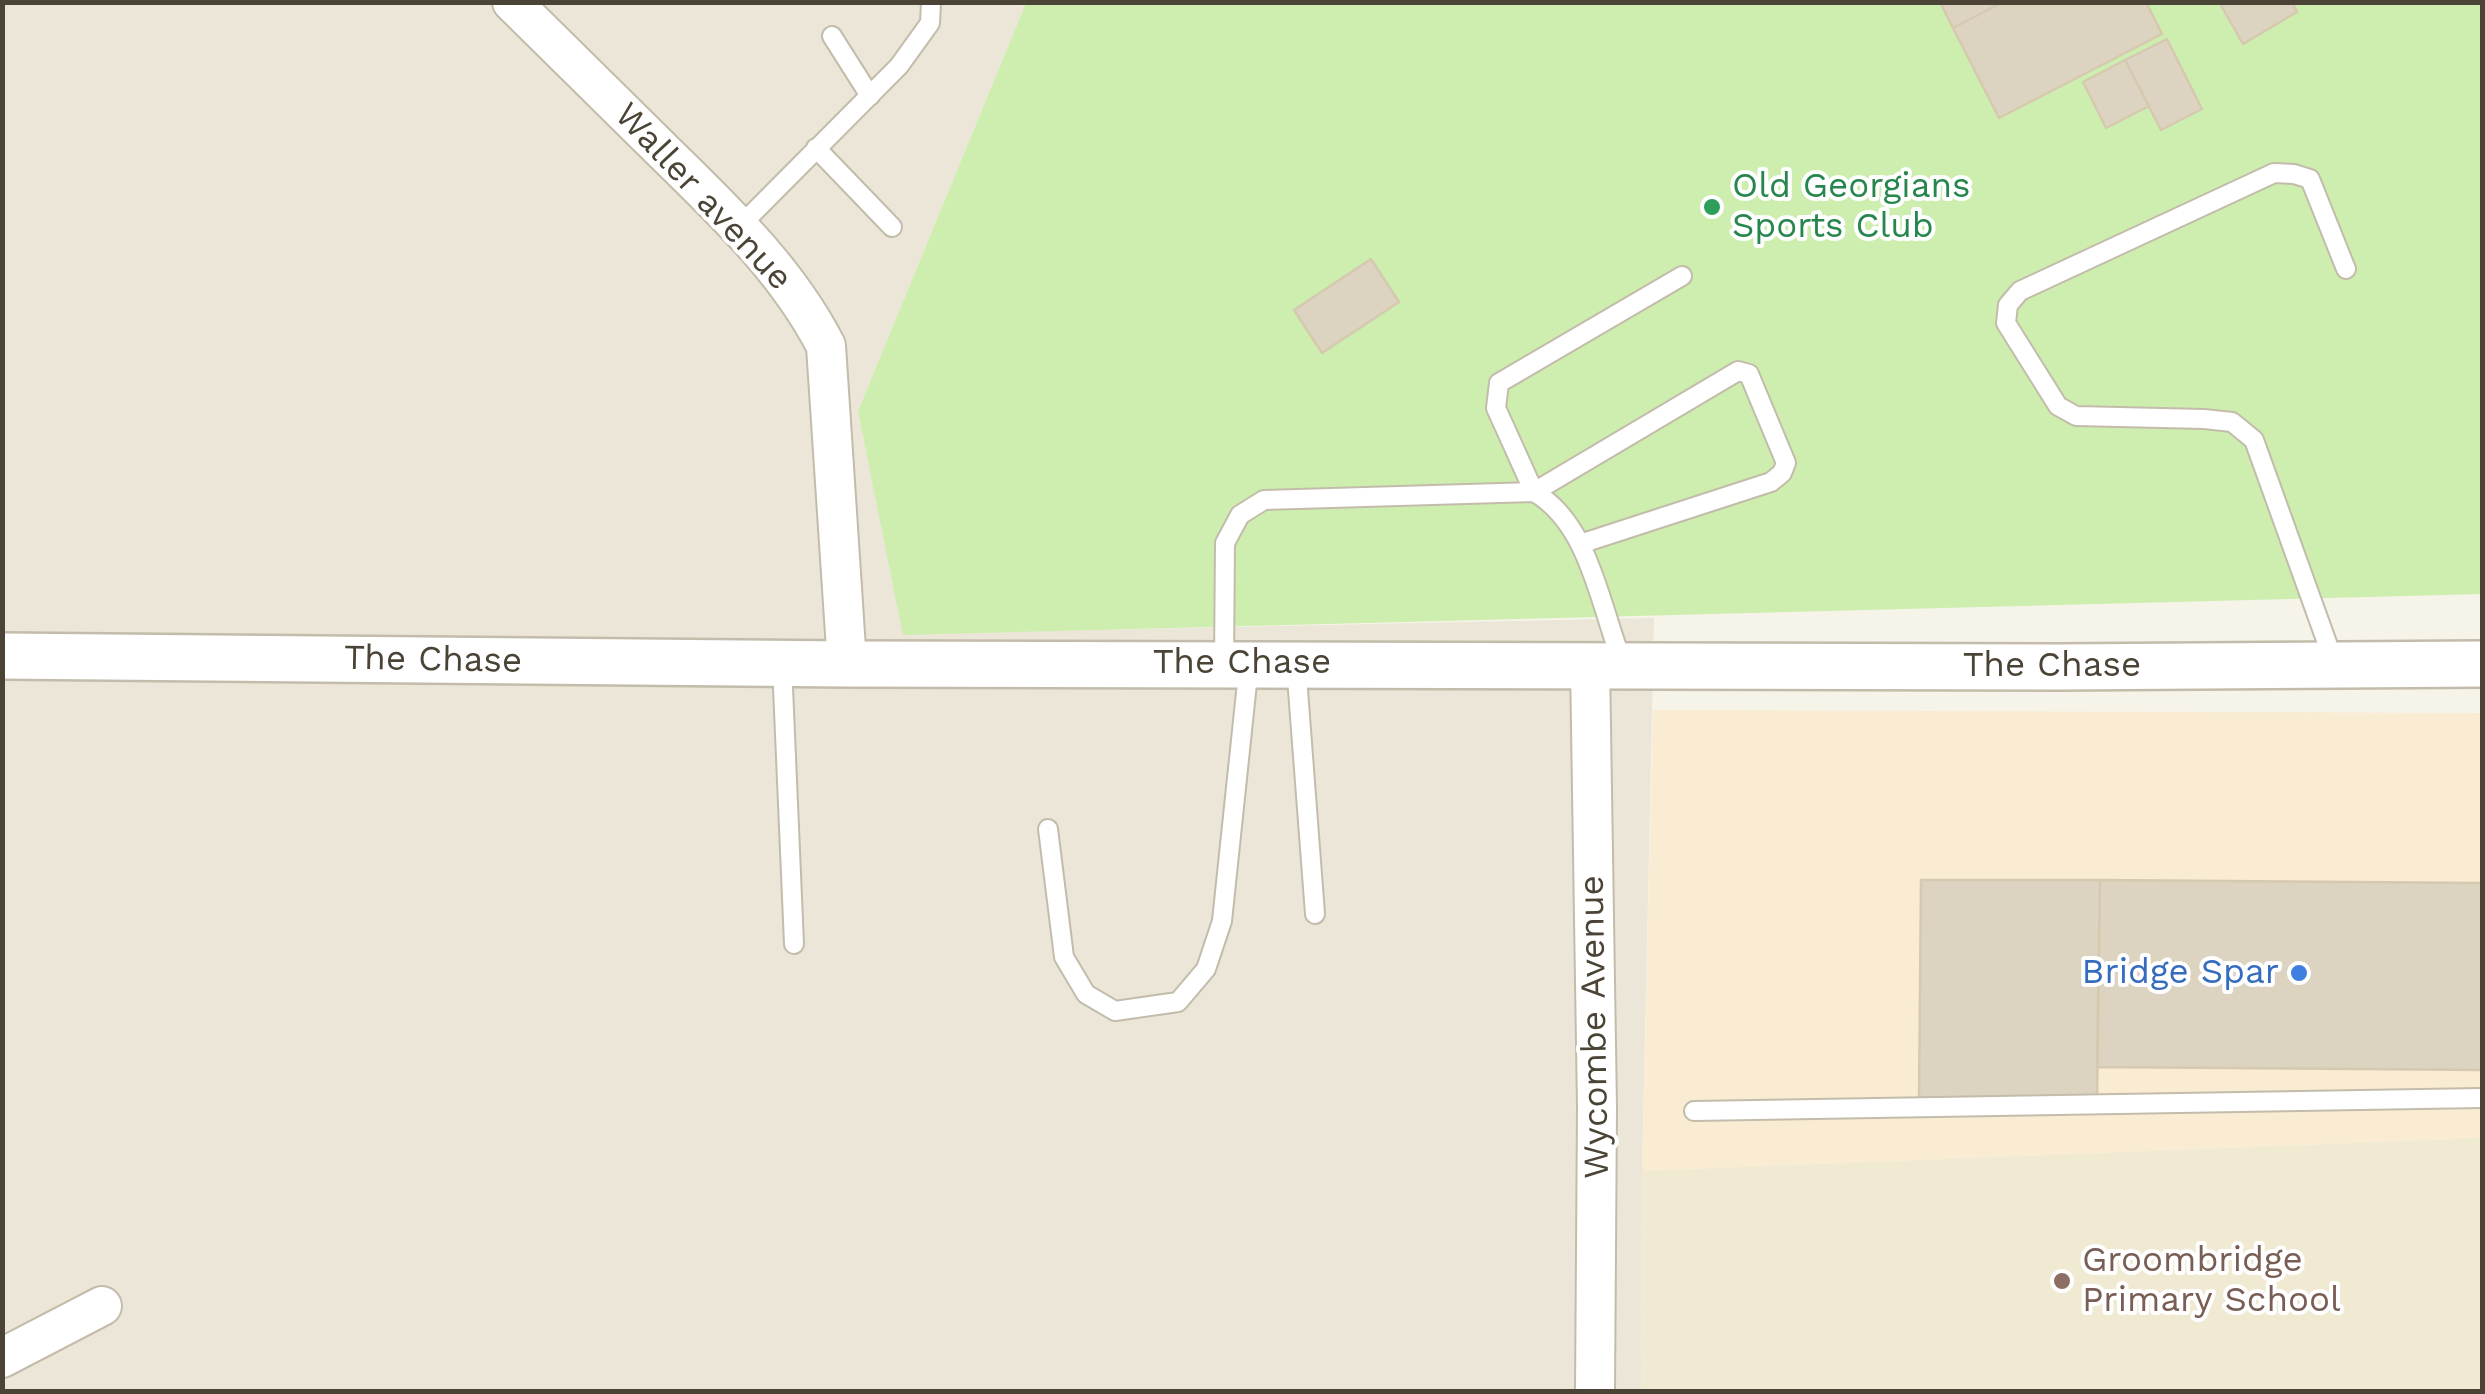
<!DOCTYPE html>
<html>
<head>
<meta charset="utf-8">
<style>
	body { margin:0 }
	#map { position:relative; width:2485px; height:1394px; overflow:hidden; background:#f6f3e9; font-family:"Work Sans",sans-serif }
	canvas { display:block }
	.frame { position:absolute; inset:0; border:5px solid #4b4436; pointer-events:none }
</style>
</head>
<body>
<div id="map">
<canvas width="2485" height="1394"></canvas>
<div class="frame"></div>
</div>
<script>
const context = document.querySelector('canvas').getContext('2d');
context.lineJoin = 'round';
function fill(path, color) {
  context.fillStyle = color;
  context.fill(path, 'evenodd');
}
function trace(path, color, width, dash) {
  context.strokeStyle = color;
  context.lineWidth = width;
  context.lineCap = dash ? 'butt' : 'round';
  context.setLineDash(dash || []);
  context.stroke(path);
}
function write(font, color, halo, rows, align = 'center') {
  context.font = font + ' "Work Sans",sans-serif';
  context.lineWidth = 8;
  context.setLineDash([]);
  context.textBaseline = 'middle';
  context.strokeStyle = halo;
  context.fillStyle = color;
  for (const [text, x, y, turn = 0] of rows) {
    context.save();
    context.translate(x, y);
    context.rotate((+turn || 0) * Math.PI / 180);
    context.textAlign = isNaN(turn) ? turn : align;
    if (halo) context.strokeText(text, 0, 0);
    context.fillText(text, 0, 0);
    context.restore();
  }
}
const residential = new Path2D(`
	M 3,3 L 1026,3 L 858,411 L 904,634 L 1654,618 L 1642,1171 L 1641,1391 L 3,1392 Z`);
const commercial = new Path2D(`
	M 1653,710 L 2482,713 L 2482,1138 L 1642,1171 Z`);
const education = new Path2D(`
	M 2482,1138 L 2482,1391 L 1641,1391 L 1642,1171 Z`);
const green = new Path2D(`
	M 1026,3 L 2482,3 L 2482,594 L 903,635 L 858,411 Z`);
const building = new Path2D(`
	M 1940,2 L 2003,2 L 1953,28 Z
	M 2003,2 L 2146,2 L 2162,34 L 1999,118 L 1953,28 Z
	M 2219,2 L 2292,2 L 2297,12 L 2243,44 Z
	M 2167,39 L 2202,109 L 2161,130 L 2125,60 Z
	M 2125,60 L 2149,106 L 2106,128 L 2083,82 Z
	M 1371,259 L 1399,302 L 1322,353 L 1294,310 Z
	M 1921,880 L 2100,880 L 2097,1102 L 1919,1101 Z
	M 2100,880 L 2482,883 L 2482,1070 L 2097,1067 Z`);
const service = new Path2D(`
	M 832,36 L 870,96
	M 816,148 L 892,227
	M 740,226 L 899,66 L 930,23 L 931,2
	M 1580,544 L 1771,482 L 1782,473 L 1786,463 L 1749,374 L 1738,371 L 1534,492 L 1496,408 L 1499,383 L 1682,276
	M 1224,663 L 1225,543 L 1240,515 L 1264,500 L 1534,492 C 1590,524 1600,607 1623,664
	M 782,664 L 794,944
	M 1296,664 L 1315,914
	M 2335,665 L 2254,440 L 2232,422 L 2204,419 L 2076,416 L 2058,406 L 2006,323 L 2008,305 L 2020,291 L 2274,173 L 2294,174 L 2310,179 L 2346,269
	M 1048,829 L 1064,957 L 1086,994 L 1115,1011 L 1178,1002 L 1206,969 L 1222,921 L 1249,664
	M 1694,1111 L 2482,1098`);
const minor = new Path2D(`
	M 512,2 C 563,53 614,103 665,153 C 725,212 787,270 826,346 L 847,664
	M 1590,663 L 1597,1108 L 1595,1392
	M 2,1358 L 102,1306`);
const tertiary = new Path2D(`
	M 2,656 L 847,664 L 2058,667 L 2482,664`);
const markers = [
	[1712,207,10,"#2e9e5b"],
	[2299,973,10,"#3f7fe0"],
	[2062,1281,10,"#8d6e63"]
];
const leisureNames = [
	["Old Georgians",1732,187],
	["Sports Club",1732,227]
];
const streetNames = [
	["Waller avenue",703,197,47],
	["The Chase",433,660,1],
	["The Chase",1242,663],
	["The Chase",2052,666],
	["Wycombe Avenue",1595,1027,-91]
];
const shopNames = [
	["Bridge Spar",2279,973]
];
const educationNames = [
	["Groombridge",2082,1261],
	["Primary School",2082,1301]
];
fill(residential, '#ebe6d7');
fill(commercial, '#f9ecd3');
fill(education, '#f0ead2');
fill(green, '#cdeeae');
fill(building, '#dcd3c0');
trace(building, '#d5c9b0', 2.5);
trace(service, '#c3bcab', 22);
trace(minor, '#c3bcab', 42);
trace(tertiary, '#c3bcab', 50);
trace(service, '#fff', 18);
trace(minor, '#fff', 38);
trace(tertiary, '#fff', 45);
for (const [x, y, r, color] of markers) {
  const dot = new Path2D();
  dot.arc(x, y, r, 0, 2 * Math.PI);
  context.fillStyle = color;
  context.fill(dot);
  trace(dot, '#fff', 4);
}
write('35px', '#27864d', '#fff', leisureNames, 'left');
write('35px', '#4b4436', '#fff', streetNames);
write('35px', '#366cbe', '#fff', shopNames, 'right');
write('35px', '#785e54', '#fff', educationNames, 'left');
</script>
</body>
</html>
